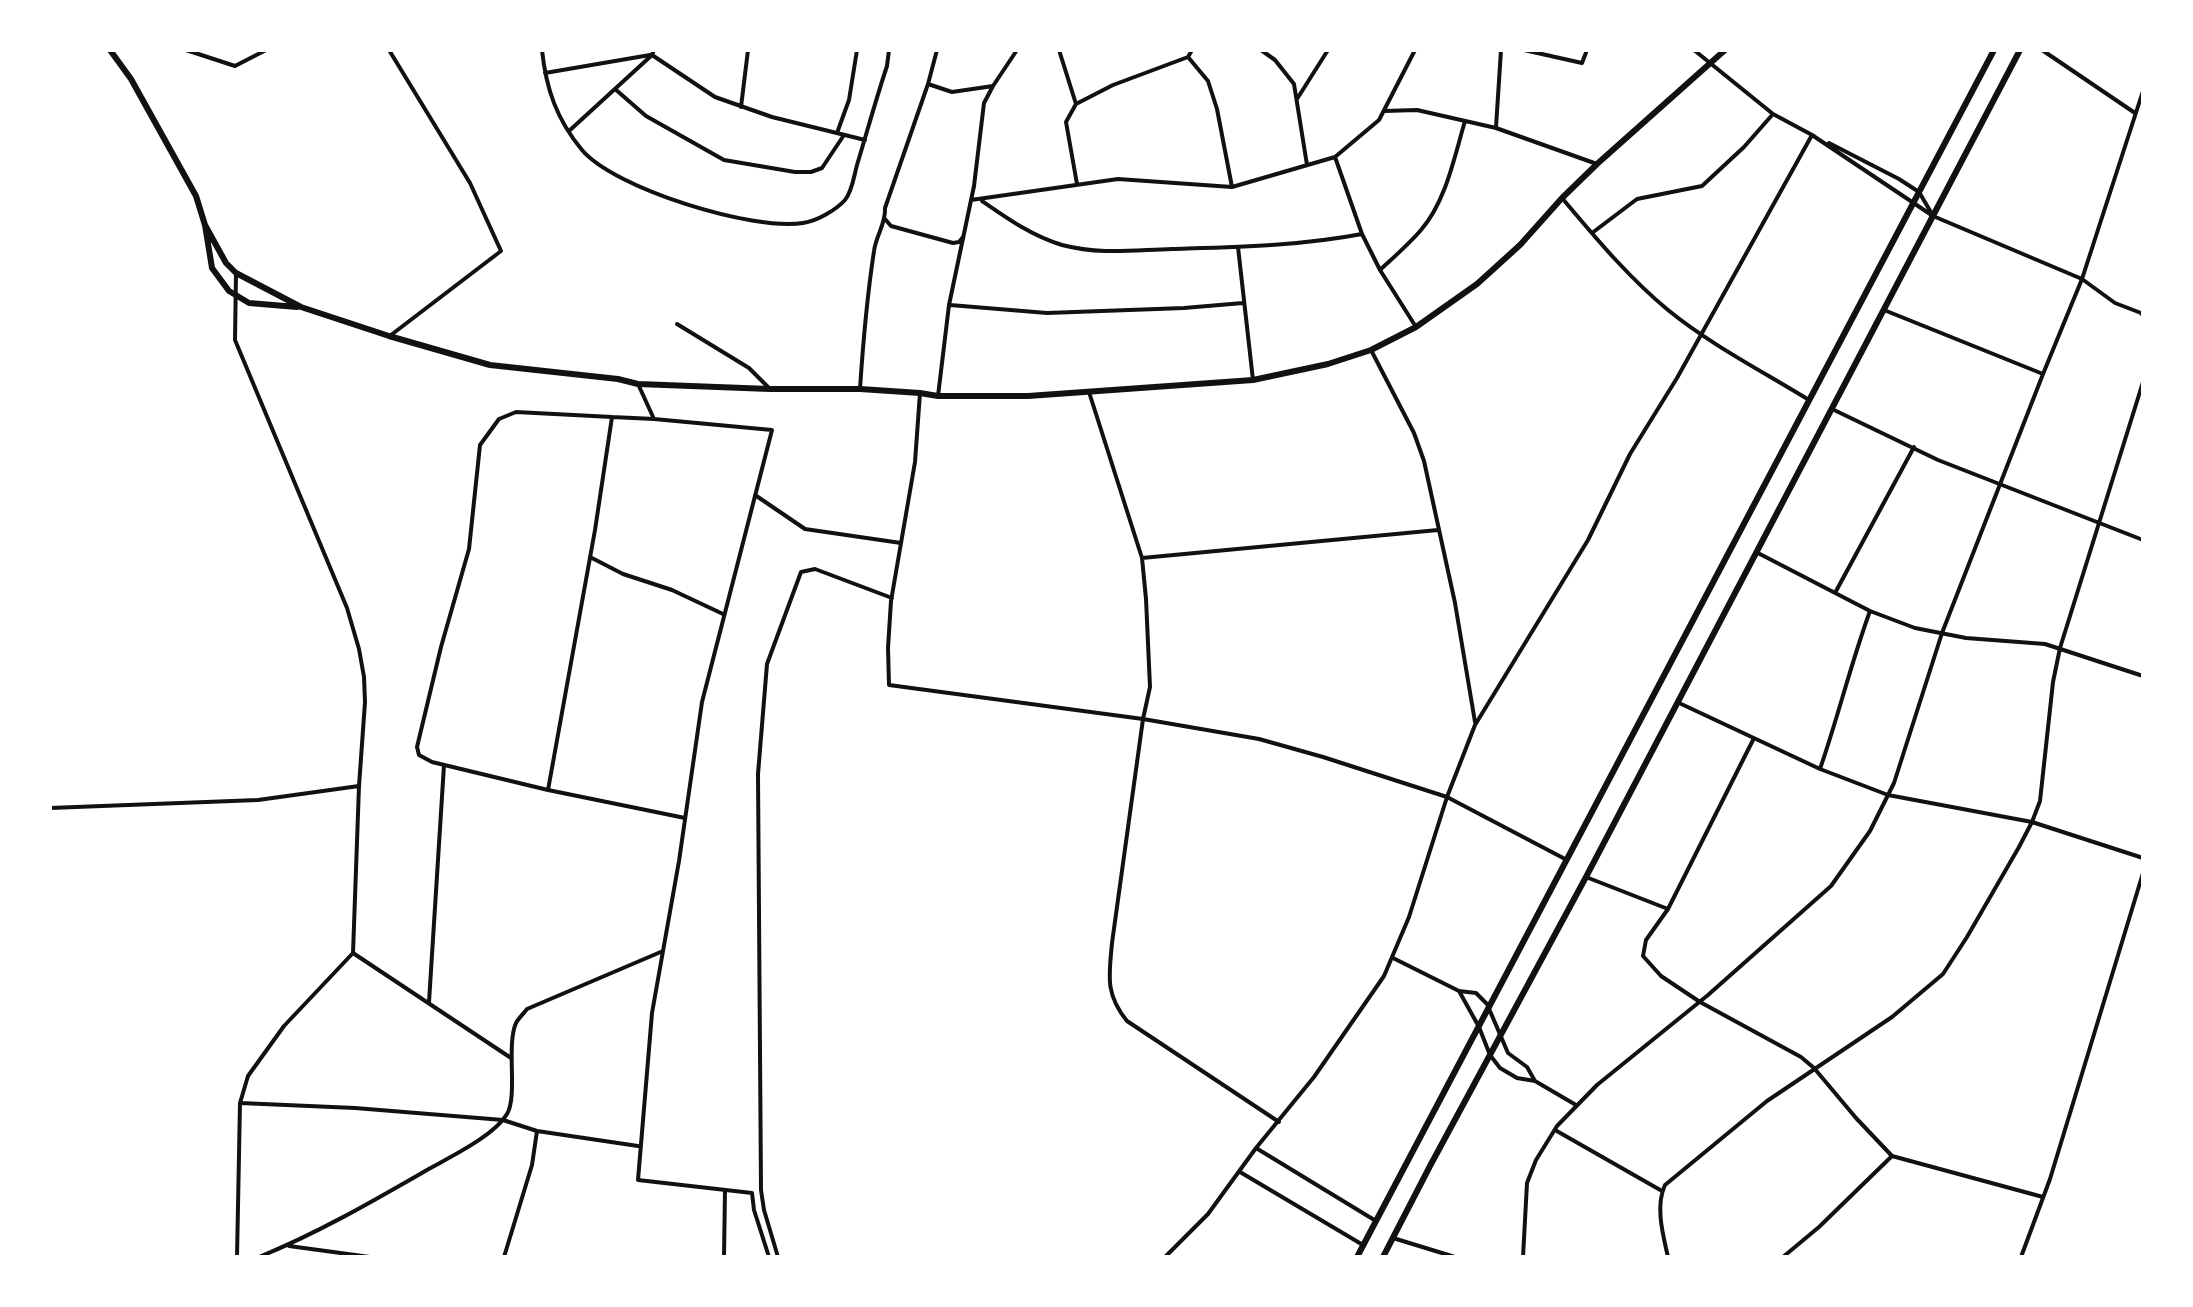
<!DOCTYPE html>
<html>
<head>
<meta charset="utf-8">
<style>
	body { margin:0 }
	#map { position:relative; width:2193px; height:1307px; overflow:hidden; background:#fff; font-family:"Archivo Narrow",sans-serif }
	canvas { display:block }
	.frame { position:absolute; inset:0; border:52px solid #fff; pointer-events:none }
</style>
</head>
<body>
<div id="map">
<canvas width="2193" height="1307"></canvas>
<div class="frame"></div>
</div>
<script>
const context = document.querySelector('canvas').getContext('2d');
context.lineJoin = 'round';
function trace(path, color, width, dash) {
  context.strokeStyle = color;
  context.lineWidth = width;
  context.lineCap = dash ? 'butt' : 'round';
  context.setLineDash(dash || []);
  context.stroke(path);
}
const minor = new Path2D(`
	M 186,50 L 235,66 L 266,50
	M 389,50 L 470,183 L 501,251 L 391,335
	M 542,50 C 546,89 557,120 582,150 C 615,189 753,231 803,223 C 817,221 836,210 845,200 C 852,192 854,176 857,165 C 867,132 876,99 887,66 L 889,50
	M 1059,50 L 1076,104
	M 1192,50 L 1188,57 L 1208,81 L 1217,109 L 1232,187
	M 1261,50 L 1275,60 L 1294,84 L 1307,165
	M 1524,50 L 1582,63 L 1587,50
	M 1694,50 L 1773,114 L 1814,136
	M 2042,50 L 2135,113
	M 652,55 L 715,97 L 772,117 L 865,140
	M 545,73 L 650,55
	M 928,84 L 952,92 L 993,86
	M 615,89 L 646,116 L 724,160 L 795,172 L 811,172 L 822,168 L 844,135
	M 2143,91 L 2082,279 L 2115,303 L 2141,313 L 2143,316
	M 1297,99 L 1328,50
	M 741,107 L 748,50
	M 1384,111 L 1417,110 L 1496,128 L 1597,164
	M 1496,127 L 1501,50
	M 569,131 L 652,55 L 654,50
	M 837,133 L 849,100 L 857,50
	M 1829,143 L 1899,179 L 1919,192 L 1932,214
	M 1335,157 L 1362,234 L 1380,270 L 1416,327
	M 1077,184 L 1066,122 L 1076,104 L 1113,85 L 1188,57
	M 1562,198 C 1595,237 1628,277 1668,310 C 1711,345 1762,371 1809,400
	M 971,200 L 1118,179 L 1232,187 L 1335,157 L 1379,120 L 1415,50
	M 982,201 C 1008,219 1032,236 1062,245 C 1101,255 1133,250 1172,249 C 1236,247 1299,246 1362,234
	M 885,219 L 891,226 L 953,243 L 959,242 L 963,237
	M 1592,233 L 1637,199 L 1702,186 L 1744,147 L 1773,114
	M 1238,247 L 1253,380
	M 1380,270 C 1394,257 1409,244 1421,230 C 1446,201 1454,158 1465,121
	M 236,273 L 235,340 L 347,608 L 359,649 L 364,677 L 365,702 L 359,786 L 353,953
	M 950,305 L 1047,313 L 1184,308 L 1243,303
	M 1884,310 L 2043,374
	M 677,324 L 749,368 L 768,387
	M 1371,350 L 1414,433 L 1424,461 L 1455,603 L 1475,722
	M 638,384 L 654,419 L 772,430 L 702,702 L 679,861 L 652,1013 L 638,1180 L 752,1193 L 754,1210 L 769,1257
	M 860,389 C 863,343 867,297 874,251 C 876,235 886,224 885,208 L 928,84 L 937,50
	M 1089,392 L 1142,558 L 1146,599 L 1150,687 L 1143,719 L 1112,943 C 1109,976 1105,994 1127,1021 L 1279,1122
	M 920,393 L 915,462 L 891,601 L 888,648 L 889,685 L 1143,719 L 1259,739 L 1323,757 L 1447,797 L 1567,860
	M 938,396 L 949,305 L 974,186 L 984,103 L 993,86 L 1017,50
	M 1832,409 L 1938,460 L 2143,540
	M 654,419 L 612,417 L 595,530 L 548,790 L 685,818
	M 755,495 L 805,529 L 901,543
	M 1756,552 L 1870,611 L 1915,628 L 1966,638 L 2045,644 L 2143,676
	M 590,557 L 623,574 L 672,590 L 723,614
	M 1142,558 L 1438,530
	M 1835,593 L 1914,447
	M 1677,702 L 1820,769 L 1888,795 L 2032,822 L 2143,858
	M 1754,738 L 1668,909 L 1646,940 L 1643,956 L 1661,976 L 1700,1002 L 1801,1057 L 1814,1068 L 1856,1118 L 1892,1156
	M 1820,769 C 1838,717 1851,663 1870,611
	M 548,790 L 432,762 L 419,755 L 417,747 L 441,647 L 469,549 L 480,445 L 499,419 L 516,412 L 612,417
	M 50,808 L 258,800 L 359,786
	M 1586,877 L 1668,909
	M 1393,958 L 1459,991 L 1476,993 L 1487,1004 L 1508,1053 L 1527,1067 L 1535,1081
	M 1459,991 L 1479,1027 L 1490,1055 L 1500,1068 L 1517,1078 L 1535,1081 L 1576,1105
	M 429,1002 L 444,765
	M 240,1103 L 355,1108 L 503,1120 L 537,1131 L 638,1146
	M 1555,1130 L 1662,1191
	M 1256,1148 L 1376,1221
	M 1240,1172 L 1363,1245
	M 1393,1238 L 1455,1257
	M 289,1246 L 370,1257
	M 237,1257 L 240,1103 L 248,1076 L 284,1026 L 353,953 L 511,1058
	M 259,1257 C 318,1233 373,1201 427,1170 C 450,1157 494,1136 507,1114 C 518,1095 506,1046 516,1023 C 518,1019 524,1013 527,1009 L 663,951
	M 504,1257 L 532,1165 L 537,1131
	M 724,1257 L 725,1190
	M 778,1257 L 764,1210 L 761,1190 L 758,774 L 767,664 L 801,572 L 815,569 L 892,598
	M 1165,1257 L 1208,1214 L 1256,1148 L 1314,1077 L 1384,976 L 1409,917 L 1447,797 L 1475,725 L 1588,540 L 1630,454 L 1677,378 L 1812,135
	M 1523,1257 L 1527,1183 L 1536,1160 L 1557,1126 L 1597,1085 L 1708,995 L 1831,886 L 1870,831 L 1894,783 L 1942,633 L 2043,374 L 2082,279 L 1933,216 L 1812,135
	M 1668,1257 C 1663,1235 1655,1206 1665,1185 L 1767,1101 L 1892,1017 L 1943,974 L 1967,937 L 2019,847 L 2032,822 L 2040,801 L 2053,682 L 2060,648 L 2143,382
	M 1783,1257 L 1819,1227 L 1892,1156 L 2043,1197
	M 2021,1257 L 2050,1179 L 2143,873`);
const secondary = new Path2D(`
	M 110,50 L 131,79 L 196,196 L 205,225 L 212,268 L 229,291 L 249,303 L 297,307
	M 205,225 L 226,263 L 236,273 L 301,307 L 389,336 L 490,365 L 618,379 L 638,384 L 770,389 L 860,389 L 920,393 L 938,396 L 1028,396 L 1253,380 L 1328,364 L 1371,350 L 1416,327 L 1477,284 L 1520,245 L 1562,198 L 1597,164 L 1725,50`);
const primary = new Path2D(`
	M 1357,1257 L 1994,50
	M 1383,1257 L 1430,1166 L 1586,877 L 2020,50`);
trace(minor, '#111', 4);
trace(secondary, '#111', 6);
trace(primary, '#111', 6);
</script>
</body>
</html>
